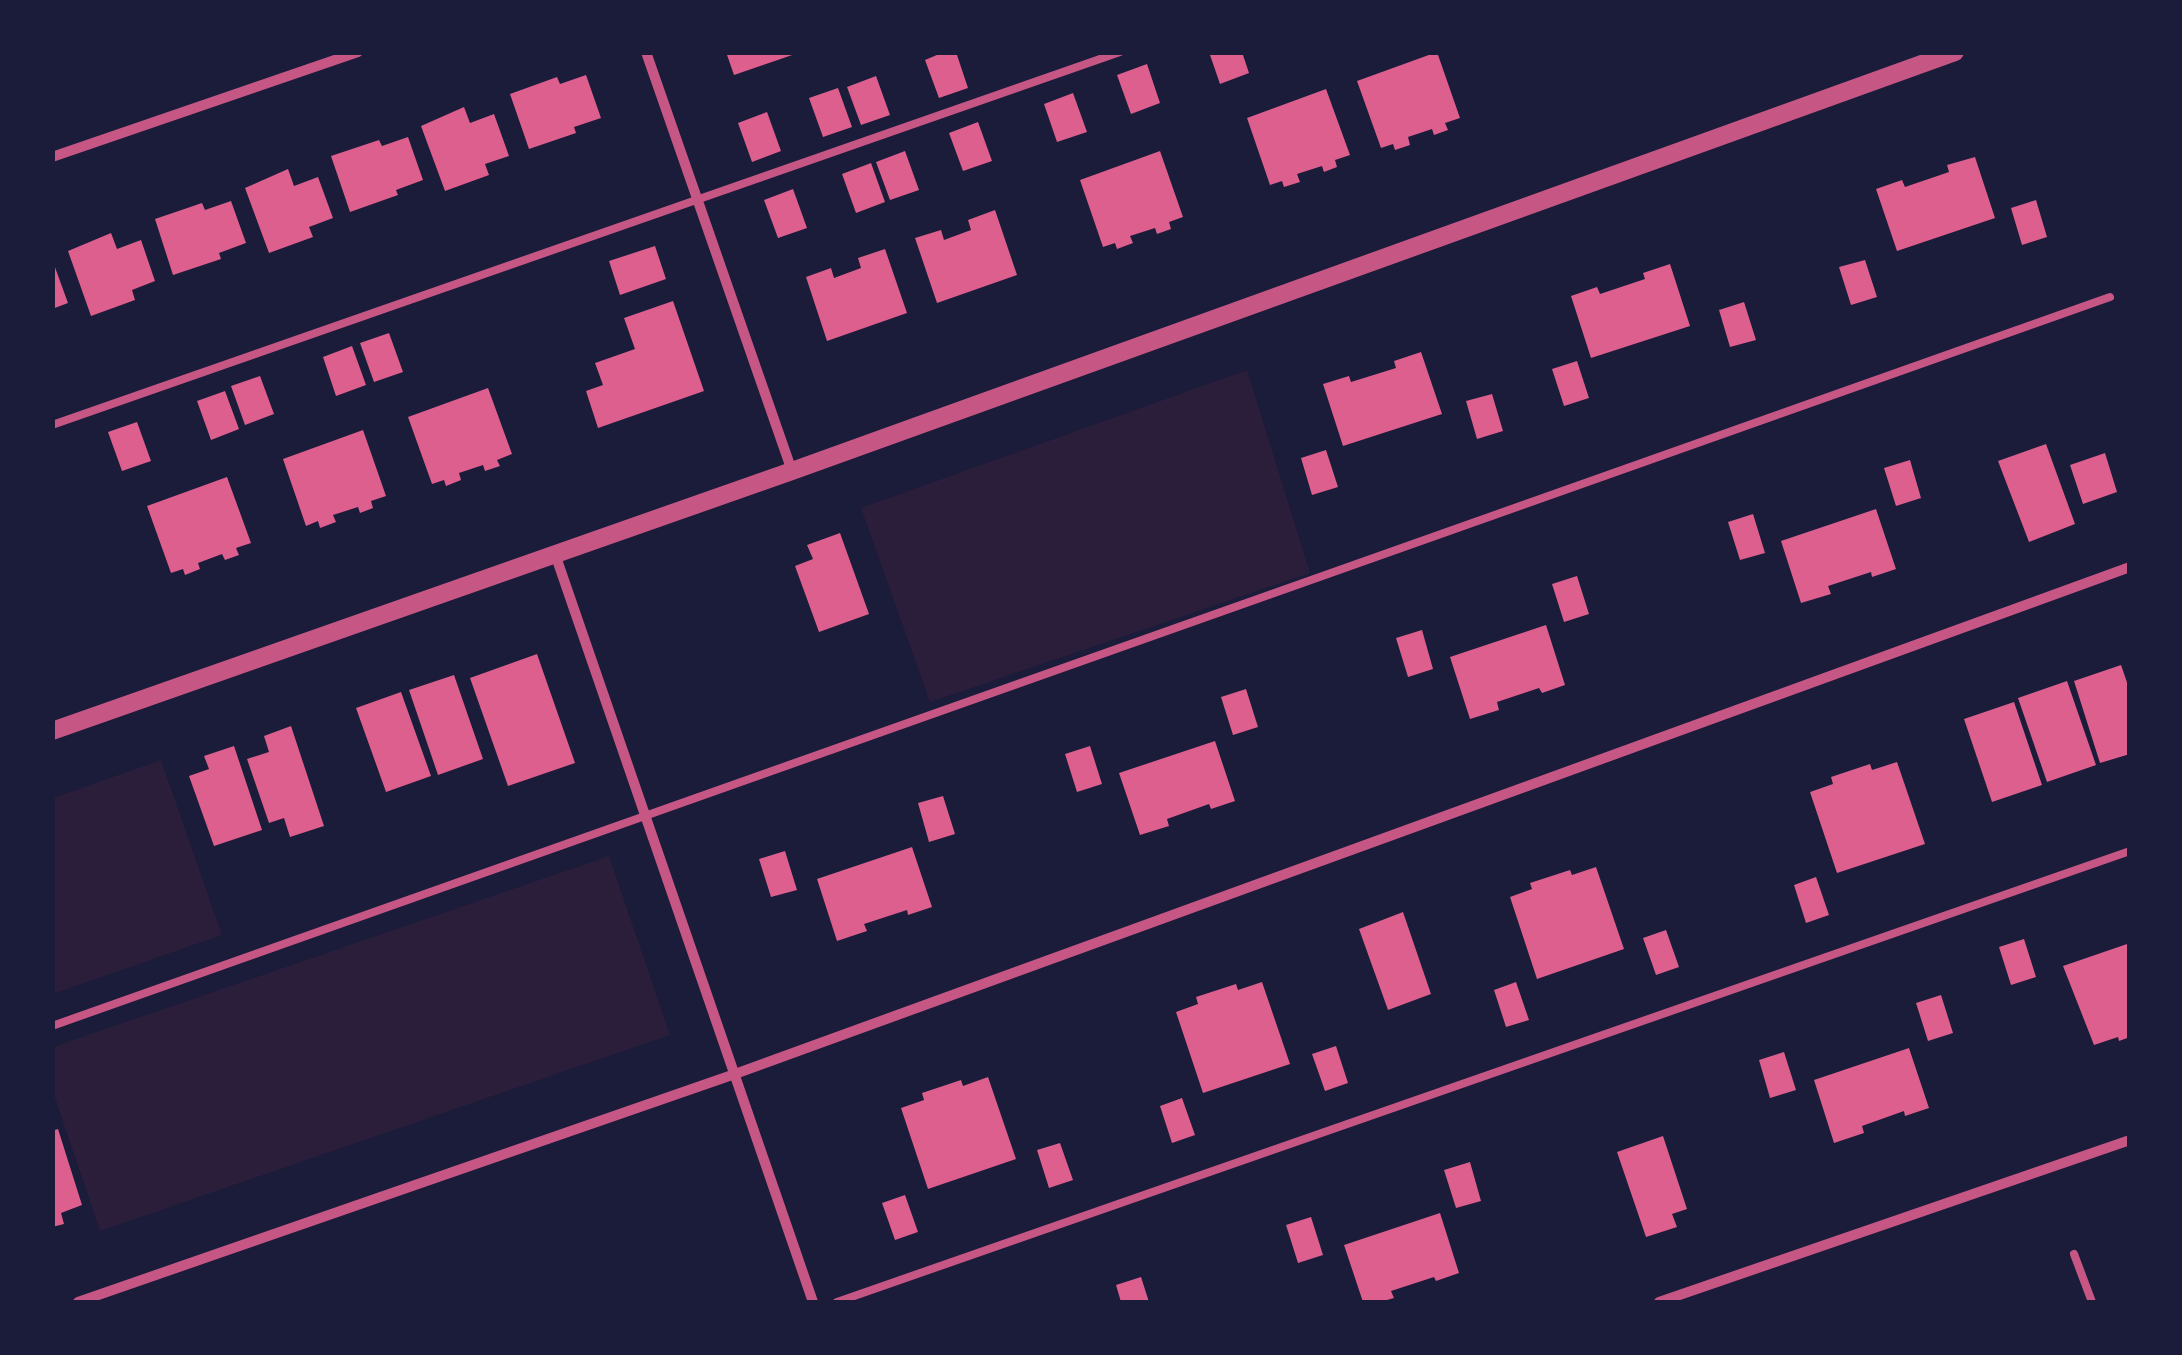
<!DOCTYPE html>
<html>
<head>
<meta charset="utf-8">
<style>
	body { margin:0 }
	#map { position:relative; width:2182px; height:1355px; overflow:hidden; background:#1b1b3a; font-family:"Open Sans",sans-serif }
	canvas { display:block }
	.frame { position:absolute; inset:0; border:55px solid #1b1b3a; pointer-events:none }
</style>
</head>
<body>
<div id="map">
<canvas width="2182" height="1355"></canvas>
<div class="frame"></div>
</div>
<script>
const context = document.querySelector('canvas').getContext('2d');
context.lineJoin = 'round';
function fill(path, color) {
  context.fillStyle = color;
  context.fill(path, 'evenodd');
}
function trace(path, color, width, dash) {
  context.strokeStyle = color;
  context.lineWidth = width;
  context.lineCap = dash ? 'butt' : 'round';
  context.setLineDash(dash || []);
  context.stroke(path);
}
const green = new Path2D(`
	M 1247,370 L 1310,573 L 930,702 L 861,508 Z
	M 161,760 L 222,935 L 53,994 L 53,798 Z
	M 609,856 L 670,1035 L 100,1231 L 53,1092 L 53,1047 Z`);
const building = new Path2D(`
	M 726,52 L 798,52 L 798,53 L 734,75 Z
	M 944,52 L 956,52 L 968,88 L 939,98 L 925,60 Z
	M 1209,52 L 1242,52 L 1249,73 L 1220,84 Z
	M 1437,52 L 1460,118 L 1445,123 L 1448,130 L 1434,135 L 1432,129 L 1408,137 L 1410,145 L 1395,150 L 1393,144 L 1381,148 L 1357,81 Z
	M 1147,64 L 1160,103 L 1131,114 L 1117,75 Z
	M 586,75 L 601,118 L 574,127 L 576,133 L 529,149 L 510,94 L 557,77 L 560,84 Z
	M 876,76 L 890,115 L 861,125 L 847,87 Z
	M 838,88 L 852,127 L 823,137 L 809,98 Z
	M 1326,89 L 1350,155 L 1335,160 L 1337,167 L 1324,172 L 1322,166 L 1297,174 L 1300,182 L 1284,187 L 1282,181 L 1270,185 L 1247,118 Z
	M 1073,93 L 1087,132 L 1057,142 L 1044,104 Z
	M 464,107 L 470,123 L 494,114 L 509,156 L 485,164 L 489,175 L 445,191 L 421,126 Z
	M 767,112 L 781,151 L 752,162 L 738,123 Z
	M 978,122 L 992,161 L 963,171 L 949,133 Z
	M 408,137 L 423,180 L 396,190 L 398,195 L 350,212 L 331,156 L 379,140 L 382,146 Z
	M 905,151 L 919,190 L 890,200 L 876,162 Z
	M 1160,151 L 1183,217 L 1169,222 L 1171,229 L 1157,234 L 1155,228 L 1130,236 L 1133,243 L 1117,249 L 1115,243 L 1103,247 L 1080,180 Z
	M 1975,157 L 1995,218 L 1897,251 L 1876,189 L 1902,180 L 1905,187 L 1949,172 L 1947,165 Z
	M 871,163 L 885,202 L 856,213 L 842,174 Z
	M 288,169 L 294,186 L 318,177 L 333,218 L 309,227 L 313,237 L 269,253 L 245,188 Z
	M 793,189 L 807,228 L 778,238 L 764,200 Z
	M 2036,200 L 2047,237 L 2022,245 L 2011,208 Z
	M 231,201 L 246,243 L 219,253 L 221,259 L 173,275 L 155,219 L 202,203 L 205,210 Z
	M 995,210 L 1017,275 L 937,303 L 915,238 L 941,230 L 944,240 L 971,230 L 968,220 Z
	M 111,233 L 117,249 L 141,240 L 155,281 L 132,290 L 135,300 L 91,316 L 68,251 Z
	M 655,246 L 666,279 L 620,295 L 609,261 Z
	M 885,249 L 907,313 L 827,341 L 806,277 L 831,268 L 834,278 L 861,268 L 858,258 Z
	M 52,259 L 68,303 L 52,309 Z
	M 1865,260 L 1877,297 L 1851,305 L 1839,267 Z
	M 1670,264 L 1690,326 L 1591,358 L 1571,296 L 1597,287 L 1600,294 L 1645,279 L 1643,273 Z
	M 673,301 L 704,391 L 598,428 L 586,391 L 603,385 L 595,363 L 635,349 L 624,318 Z
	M 1744,302 L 1756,340 L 1730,347 L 1719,310 Z
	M 389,333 L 403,372 L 374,382 L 360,343 Z
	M 352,346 L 366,385 L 336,396 L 323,357 Z
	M 1421,352 L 1442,414 L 1343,446 L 1323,384 L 1349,376 L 1351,382 L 1396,368 L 1394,361 Z
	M 1577,361 L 1589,398 L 1564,406 L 1552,369 Z
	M 260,376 L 274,414 L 245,425 L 231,386 Z
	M 488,388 L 512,454 L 497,460 L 500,466 L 485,471 L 483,465 L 459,473 L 461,480 L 446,486 L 444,480 L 432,484 L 408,417 Z
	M 225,391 L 239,429 L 211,440 L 197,401 Z
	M 1492,394 L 1503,431 L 1477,439 L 1466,401 Z
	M 137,422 L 151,461 L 122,471 L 108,432 Z
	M 363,430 L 386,496 L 371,501 L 373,508 L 360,513 L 358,507 L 333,515 L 336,522 L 320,528 L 318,521 L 306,526 L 283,459 Z
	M 2046,444 L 2075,524 L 2029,542 L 1998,461 Z
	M 1326,450 L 1338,487 L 1312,495 L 1301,458 Z
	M 2105,453 L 2117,492 L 2083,504 L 2070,465 Z
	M 1910,460 L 1921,498 L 1896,506 L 1884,468 Z
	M 227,477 L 251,543 L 236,548 L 239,555 L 225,560 L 222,554 L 198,563 L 200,569 L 185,575 L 183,569 L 171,573 L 147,506 Z
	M 1876,509 L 1896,569 L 1872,577 L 1871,572 L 1828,586 L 1831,594 L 1801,603 L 1781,541 Z
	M 1753,514 L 1765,553 L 1740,560 L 1728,522 Z
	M 840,533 L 869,614 L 819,632 L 795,566 L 813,559 L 807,545 Z
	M 1577,576 L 1589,614 L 1564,622 L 1552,584 Z
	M 1546,625 L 1565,685 L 1542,693 L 1539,688 L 1497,702 L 1499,710 L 1470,719 L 1450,657 Z
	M 1422,630 L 1433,669 L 1408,677 L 1396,638 Z
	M 537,654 L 575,763 L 508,786 L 470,678 Z
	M 2121,665 L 2130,691 L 2130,754 L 2100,763 L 2074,681 Z
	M 454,675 L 483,759 L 438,775 L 409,690 Z
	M 2067,681 L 2096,765 L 2047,782 L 2018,698 Z
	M 1246,689 L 1258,727 L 1233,735 L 1221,697 Z
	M 401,692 L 431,776 L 386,792 L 356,708 Z
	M 2014,702 L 2042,785 L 1992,802 L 1964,719 Z
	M 291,726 L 324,826 L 290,837 L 284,818 L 269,823 L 247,759 L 269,752 L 264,736 Z
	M 1215,741 L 1235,801 L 1211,809 L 1209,804 L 1167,819 L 1169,826 L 1140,835 L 1119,773 Z
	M 234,746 L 262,830 L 214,846 L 189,776 L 209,769 L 204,756 Z
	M 1090,746 L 1102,784 L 1077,792 L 1065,754 Z
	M 1897,762 L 1925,844 L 1837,873 L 1810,792 L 1833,784 L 1831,777 L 1870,764 L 1872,770 Z
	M 943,796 L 955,834 L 929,842 L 918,803 Z
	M 912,847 L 932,907 L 908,915 L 907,910 L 864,924 L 867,931 L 837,941 L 817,879 Z
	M 785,851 L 797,890 L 771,897 L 759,859 Z
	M 1596,867 L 1624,949 L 1537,979 L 1510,897 L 1532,889 L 1530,883 L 1570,870 L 1572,875 Z
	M 1816,877 L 1829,915 L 1806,923 L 1794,885 Z
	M 1403,912 L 1431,994 L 1388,1010 L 1359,929 Z
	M 1666,930 L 1679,967 L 1656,975 L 1643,938 Z
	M 2024,939 L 2036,977 L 2011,985 L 1999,947 Z
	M 2130,943 L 2130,1037 L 2119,1041 L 2118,1037 L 2094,1045 L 2063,966 Z
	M 1262,982 L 1290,1064 L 1203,1093 L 1176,1012 L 1198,1004 L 1196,997 L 1236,984 L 1238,990 Z
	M 1516,982 L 1529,1020 L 1506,1027 L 1494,990 Z
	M 1941,995 L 1953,1033 L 1928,1041 L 1916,1003 Z
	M 1336,1046 L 1348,1083 L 1325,1091 L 1312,1054 Z
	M 1909,1048 L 1929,1108 L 1905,1116 L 1904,1111 L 1862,1126 L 1864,1133 L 1834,1143 L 1814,1080 Z
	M 1784,1052 L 1796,1090 L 1770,1098 L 1759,1060 Z
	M 988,1077 L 1016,1159 L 928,1189 L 901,1108 L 924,1100 L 922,1093 L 961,1080 L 963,1086 Z
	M 1182,1098 L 1195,1135 L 1172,1143 L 1160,1106 Z
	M 58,1129 L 82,1205 L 61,1213 L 64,1224 L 52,1227 L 52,1131 Z
	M 1663,1136 L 1687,1209 L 1672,1214 L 1677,1227 L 1646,1237 L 1617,1152 Z
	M 1060,1143 L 1073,1180 L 1049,1188 L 1037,1150 Z
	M 1470,1162 L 1481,1201 L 1456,1208 L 1444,1170 Z
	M 905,1195 L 918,1232 L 895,1240 L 882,1203 Z
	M 1440,1213 L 1459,1273 L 1436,1281 L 1434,1277 L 1391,1291 L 1394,1298 L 1380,1302 L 1363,1302 L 1344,1245 Z
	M 1311,1217 L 1323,1255 L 1298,1263 L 1286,1225 Z
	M 1141,1277 L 1149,1302 L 1121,1302 L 1116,1285 Z`);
const service = new Path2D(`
	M 52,425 L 1120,52
	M 52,1026 L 2110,297
	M 2074,1254 L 2092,1302
	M 837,1302 L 2130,851`);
const minor = new Path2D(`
	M 646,52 L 792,471
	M 52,157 L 358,52
	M 555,554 L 813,1302
	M 78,1302 L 735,1074 L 2130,567
	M 1659,1302 L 2130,1140`);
const tertiary = new Path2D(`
	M 52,731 L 792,471 L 1955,52`);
fill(green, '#2a1e3b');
fill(building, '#dd5f8e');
trace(service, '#c65784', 8);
trace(minor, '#c65784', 10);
trace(tertiary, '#c65784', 18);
</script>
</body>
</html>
